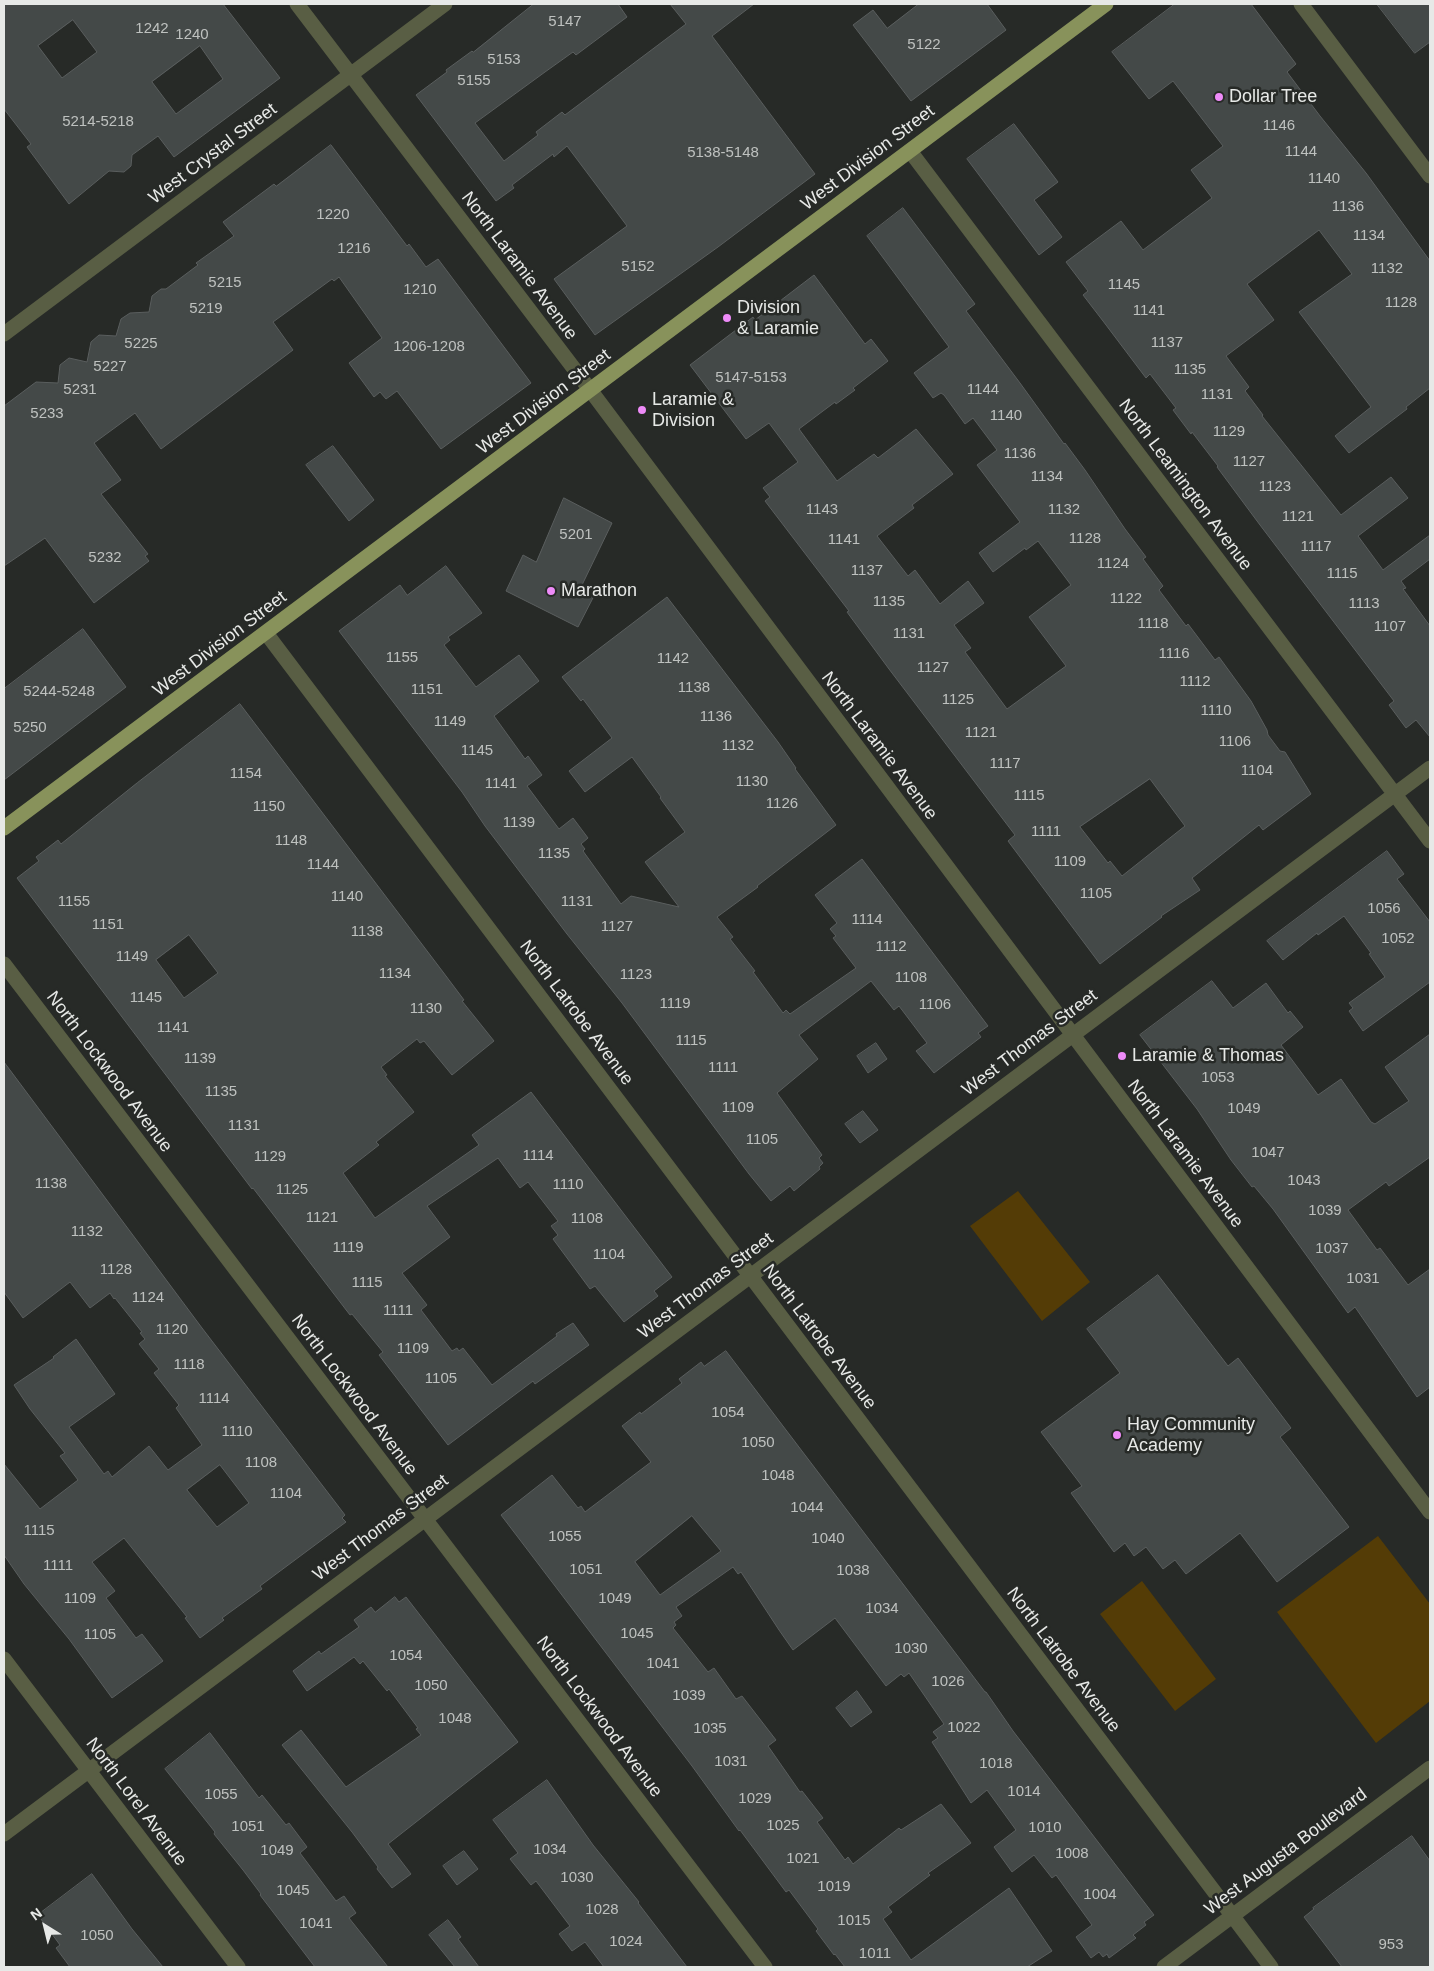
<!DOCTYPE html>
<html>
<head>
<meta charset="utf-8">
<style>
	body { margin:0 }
	#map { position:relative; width:1434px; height:1971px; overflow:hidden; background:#272a27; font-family:Arial,sans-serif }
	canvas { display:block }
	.frame { position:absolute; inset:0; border:5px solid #e7e9e7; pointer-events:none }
	.north { position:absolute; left:20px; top:1901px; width:50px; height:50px; -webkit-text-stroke:4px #272a27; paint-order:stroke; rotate:324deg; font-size:14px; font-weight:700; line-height:20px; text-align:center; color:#e7e9e7 }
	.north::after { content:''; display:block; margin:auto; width:18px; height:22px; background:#e7e9e7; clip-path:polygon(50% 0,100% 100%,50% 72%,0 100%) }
</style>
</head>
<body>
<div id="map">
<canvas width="1434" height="1971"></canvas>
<div class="frame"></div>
<div class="north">N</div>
</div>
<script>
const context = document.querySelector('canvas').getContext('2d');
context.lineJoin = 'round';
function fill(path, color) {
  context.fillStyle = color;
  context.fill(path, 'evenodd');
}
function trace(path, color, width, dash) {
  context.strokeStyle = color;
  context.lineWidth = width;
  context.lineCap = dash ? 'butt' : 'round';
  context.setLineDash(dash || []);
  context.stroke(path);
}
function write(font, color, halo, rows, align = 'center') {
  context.font = font + ' Arial,sans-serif';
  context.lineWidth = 5;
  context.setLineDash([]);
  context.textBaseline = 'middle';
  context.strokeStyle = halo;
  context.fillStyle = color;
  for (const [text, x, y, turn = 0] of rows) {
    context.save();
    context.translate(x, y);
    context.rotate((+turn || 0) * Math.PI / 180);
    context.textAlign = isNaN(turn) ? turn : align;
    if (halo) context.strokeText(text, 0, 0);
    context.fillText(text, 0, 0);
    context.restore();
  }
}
const green = new Path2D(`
	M 1018,1191 L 1090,1282 L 1042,1321 L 970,1226 Z
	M 1378,1536 L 1430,1604 L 1430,1701 L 1376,1743 L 1277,1612 Z
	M 1142,1581 L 1216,1679 L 1175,1711 L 1100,1614 Z`);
const building = new Path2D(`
	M 4,4 L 223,4 L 280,78 L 174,157 L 158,136 L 132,155 L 131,166 L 124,172 L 109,171 L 69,204 L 27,147 L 31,144 L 4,109 ZM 73,20 L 97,52 L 62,78 L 38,46 ZM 200,46 L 223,79 L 176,114 L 152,82 Z
	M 534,4 L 618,4 L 627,17 L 576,55 L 573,52 L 545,72 L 475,123 L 504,161 L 538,135 L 536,132 L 562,112 L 565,115 L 686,24 L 670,4 L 754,4 L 712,36 L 815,174 L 718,247 L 595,335 L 554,279 L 627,226 L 567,146 L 554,157 L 553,154 L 512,185 L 514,188 L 496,201 L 416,95 L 447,72 L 446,70 L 472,51 L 473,52 Z
	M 919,4 L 987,4 L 1006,30 L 911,101 L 853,25 L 873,10 L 887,28 Z
	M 1175,4 L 1251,4 L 1296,64 L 1287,72 L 1320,116 L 1366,173 L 1430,261 L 1430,388 L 1406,407 L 1407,409 L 1349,453 L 1335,436 L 1371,407 L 1299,312 L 1352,274 L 1319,230 L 1247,284 L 1274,320 L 1226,356 L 1249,387 L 1245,391 L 1263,415 L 1262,416 L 1341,515 L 1391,477 L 1408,498 L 1358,536 L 1383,570 L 1430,535 L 1430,559 L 1401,581 L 1406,588 L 1403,589 L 1430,626 L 1430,737 L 1416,720 L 1406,728 L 1389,705 L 1394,701 L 1260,525 L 1217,467 L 1218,466 L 1192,432 L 1191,434 L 1173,410 L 1176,408 L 1150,374 L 1146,378 L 1103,321 L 1083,295 L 1088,291 L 1066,262 L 1121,221 L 1143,250 L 1212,198 L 1191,170 L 1223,146 L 1173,81 L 1149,99 L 1112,52 Z
	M 1377,4 L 1430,4 L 1430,42 L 1415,53 Z
	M 1014,124 L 1058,182 L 1034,200 L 1062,237 L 1039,255 L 967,159 Z
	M 331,145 L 407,246 L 409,244 L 426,267 L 438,259 L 531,383 L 441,449 L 397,391 L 386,399 L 380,392 L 374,397 L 349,363 L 382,338 L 339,277 L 334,281 L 332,279 L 273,322 L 293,350 L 161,449 L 135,413 L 94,443 L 121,480 L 101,494 L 148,554 L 145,556 L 149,561 L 94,603 L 45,538 L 4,566 L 4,406 L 36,382 L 58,383 L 60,365 L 69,358 L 87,362 L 91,342 L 99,335 L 116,336 L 121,319 L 130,313 L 149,312 L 152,296 L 161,289 L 166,289 L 198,265 L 196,263 L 234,236 L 223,222 L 274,184 L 276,186 Z
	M 903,208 L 975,304 L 966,311 L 1020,383 L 1064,444 L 1065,443 L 1085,470 L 1125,529 L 1146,557 L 1143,559 L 1163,586 L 1159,590 L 1186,626 L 1188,624 L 1215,660 L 1219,657 L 1251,701 L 1267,730 L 1268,735 L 1280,751 L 1285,752 L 1311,794 L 1263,830 L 1259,825 L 1192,878 L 1200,890 L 1161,916 L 1162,917 L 1100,964 L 1008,841 L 1015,835 L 889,669 L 847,612 L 849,611 L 765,501 L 770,497 L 763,488 L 798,462 L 769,423 L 746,439 L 690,365 L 753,317 L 755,320 L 814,275 L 865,344 L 871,339 L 888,361 L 853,388 L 855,390 L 836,404 L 835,402 L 799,429 L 837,481 L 874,454 L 878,458 L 916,429 L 953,474 L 912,505 L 914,508 L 877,536 L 908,576 L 915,570 L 940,604 L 968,581 L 984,603 L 954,625 L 971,648 L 965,652 L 1007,709 L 1066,666 L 1029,617 L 1071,585 L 1038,541 L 1026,550 L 1025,548 L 993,572 L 979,553 L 1020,522 L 977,465 L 997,450 L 973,418 L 965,424 L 944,395 L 941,393 L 933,398 L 914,373 L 949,347 L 867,236 ZM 1150,779 L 1185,826 L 1122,876 L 1110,861 L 1108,863 L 1080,827 Z
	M 333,446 L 374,500 L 349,521 L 306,465 Z
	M 564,498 L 612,523 L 582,585 L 596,592 L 578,627 L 506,591 L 523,555 L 536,562 Z
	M 446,566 L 482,613 L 448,637 L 450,640 L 444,645 L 476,687 L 519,655 L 539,681 L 494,716 L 525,759 L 528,756 L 542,775 L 527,786 L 559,829 L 573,818 L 588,838 L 581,844 L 585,849 L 583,851 L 621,904 L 631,896 L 679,907 L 645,862 L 685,832 L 660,798 L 661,797 L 632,757 L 585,792 L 569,771 L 612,738 L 583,699 L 581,701 L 562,677 L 667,597 L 778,742 L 796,768 L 795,769 L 836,825 L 757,886 L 758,887 L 717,917 L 733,937 L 730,939 L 755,971 L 753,972 L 783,1013 L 786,1010 L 790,1014 L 856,968 L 833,938 L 836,936 L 830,929 L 837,923 L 815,895 L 862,859 L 988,1026 L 978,1033 L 981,1037 L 934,1073 L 916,1051 L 927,1043 L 899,1006 L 894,1010 L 871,981 L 799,1035 L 818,1059 L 777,1093 L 822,1155 L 819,1158 L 823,1163 L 819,1167 L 820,1169 L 794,1191 L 790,1186 L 771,1201 L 749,1174 L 622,1003 L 567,934 L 485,826 L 462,792 L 339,631 L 400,585 L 407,595 Z
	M 83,629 L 126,687 L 4,780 L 4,689 Z
	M 240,704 L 443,972 L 464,1000 L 462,1001 L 494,1041 L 452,1075 L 424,1041 L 420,1043 L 417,1039 L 381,1067 L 387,1075 L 385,1076 L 414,1112 L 376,1142 L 379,1145 L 343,1173 L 375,1218 L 479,1145 L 472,1135 L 531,1092 L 672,1277 L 654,1291 L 658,1296 L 624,1322 L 595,1286 L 590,1289 L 553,1239 L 558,1235 L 551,1226 L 558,1221 L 528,1182 L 520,1188 L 498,1158 L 427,1206 L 450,1237 L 402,1273 L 427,1305 L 421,1310 L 452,1351 L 457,1348 L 459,1351 L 463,1348 L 492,1385 L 557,1336 L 556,1334 L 573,1323 L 589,1345 L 535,1384 L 533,1381 L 448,1445 L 379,1355 L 383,1352 L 352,1314 L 350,1315 L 253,1188 L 252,1189 L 17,878 L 39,861 L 36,857 L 58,840 L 61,844 L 137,783 ZM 189,935 L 218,973 L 184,998 L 156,960 Z
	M 1387,851 L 1404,874 L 1397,879 L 1430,922 L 1430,982 L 1363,1031 L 1349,1011 L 1353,1008 L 1349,1003 L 1385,977 L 1369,954 L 1371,953 L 1344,916 L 1318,935 L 1317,933 L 1283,960 L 1267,941 Z
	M 1212,981 L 1233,1008 L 1266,983 L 1288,1013 L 1290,1011 L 1303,1027 L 1281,1045 L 1318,1095 L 1341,1079 L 1371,1122 L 1375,1124 L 1409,1101 L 1385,1067 L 1430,1034 L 1430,1157 L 1389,1186 L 1386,1182 L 1348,1210 L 1377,1250 L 1380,1248 L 1408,1285 L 1430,1269 L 1430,1387 L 1417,1397 L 1355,1307 L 1348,1313 L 1273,1209 L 1254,1186 L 1252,1187 L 1231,1160 L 1197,1109 L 1140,1035 Z
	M 876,1043 L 887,1059 L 868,1073 L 857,1056 Z
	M 4,1062 L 202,1328 L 345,1515 L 342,1518 L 346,1522 L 260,1586 L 262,1589 L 222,1618 L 224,1620 L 200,1638 L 185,1618 L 187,1617 L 124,1538 L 92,1562 L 115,1591 L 106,1598 L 136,1638 L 142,1634 L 163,1661 L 112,1698 L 69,1639 L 24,1584 L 4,1555 L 4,1464 L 40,1509 L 78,1480 L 60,1456 L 65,1453 L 30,1409 L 14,1385 L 54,1358 L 53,1357 L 76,1339 L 115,1394 L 69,1427 L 104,1474 L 108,1471 L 112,1477 L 149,1446 L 168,1470 L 202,1445 L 176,1408 L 179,1405 L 154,1373 L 159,1369 L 139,1344 L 145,1339 L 140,1333 L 142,1332 L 115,1298 L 114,1299 L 110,1293 L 90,1308 L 70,1282 L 23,1318 L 4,1292 ZM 220,1465 L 249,1503 L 217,1527 L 187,1490 Z
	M 863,1111 L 878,1130 L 860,1143 L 845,1124 Z
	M 1158,1275 L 1228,1366 L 1238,1358 L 1291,1428 L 1280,1437 L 1349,1527 L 1277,1582 L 1240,1533 L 1186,1574 L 1175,1560 L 1163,1569 L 1146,1547 L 1134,1556 L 1125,1543 L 1114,1552 L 1071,1493 L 1082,1486 L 1041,1432 L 1120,1373 L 1087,1329 Z
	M 726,1351 L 985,1692 L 986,1692 L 1013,1731 L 1154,1915 L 1144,1922 L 1146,1925 L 1133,1935 L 1136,1938 L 1109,1958 L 1107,1954 L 1103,1957 L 1099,1952 L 1091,1958 L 1076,1937 L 1092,1925 L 1056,1875 L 1052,1878 L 1034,1855 L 1012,1872 L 994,1847 L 1016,1830 L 987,1790 L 971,1803 L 932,1742 L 938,1738 L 933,1732 L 944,1724 L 909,1673 L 904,1677 L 901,1674 L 886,1686 L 835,1618 L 793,1650 L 779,1630 L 741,1572 L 738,1574 L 733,1567 L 676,1607 L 682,1616 L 674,1622 L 676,1625 L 673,1628 L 708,1672 L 714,1668 L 736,1699 L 742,1696 L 776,1740 L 768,1746 L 800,1792 L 802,1791 L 823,1818 L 817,1822 L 845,1860 L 848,1857 L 853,1864 L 899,1828 L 901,1830 L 941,1804 L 971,1843 L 928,1873 L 930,1875 L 888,1907 L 892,1912 L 883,1919 L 911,1960 L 1009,1888 L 1052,1951 L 1027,1967 L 845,1967 L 835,1954 L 834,1955 L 816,1931 L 818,1929 L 789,1890 L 786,1892 L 740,1830 L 739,1831 L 692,1766 L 501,1515 L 552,1475 L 578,1508 L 581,1506 L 585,1512 L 651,1462 L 622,1426 L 640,1412 L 641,1414 L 682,1383 L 679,1379 L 701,1362 L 704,1366 ZM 692,1516 L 721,1551 L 660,1595 L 635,1562 Z
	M 395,1597 L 399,1602 L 406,1597 L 518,1742 L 388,1844 L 411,1874 L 392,1888 L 377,1869 L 378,1867 L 352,1832 L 282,1745 L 301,1730 L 346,1787 L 421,1735 L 416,1729 L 418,1728 L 389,1689 L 387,1691 L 363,1661 L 360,1664 L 354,1657 L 307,1691 L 293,1671 L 319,1651 L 321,1654 L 359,1627 L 354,1620 L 371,1607 L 375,1612 Z
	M 857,1691 L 872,1712 L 851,1727 L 836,1708 Z
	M 210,1733 L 259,1798 L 262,1795 L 286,1825 L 289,1823 L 307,1847 L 300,1853 L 336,1901 L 344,1896 L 356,1913 L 349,1918 L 388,1967 L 315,1967 L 260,1895 L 261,1894 L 243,1870 L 214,1834 L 215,1832 L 165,1769 Z
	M 547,1780 L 593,1845 L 639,1902 L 638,1903 L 687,1967 L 604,1967 L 585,1942 L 572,1951 L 559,1934 L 570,1926 L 536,1881 L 531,1885 L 510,1859 L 518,1853 L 493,1820 Z
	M 1412,1836 L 1430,1861 L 1430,1967 L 1342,1967 L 1304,1917 L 1314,1909 L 1313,1908 Z
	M 464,1851 L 478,1869 L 457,1885 L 443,1866 Z
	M 92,1874 L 132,1929 L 163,1967 L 70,1967 L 56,1948 L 60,1945 L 38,1915 Z
	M 448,1920 L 461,1937 L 458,1939 L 479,1967 L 455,1967 L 429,1935 Z`);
const minor = new Path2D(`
	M 297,4 L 591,391 L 1430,1512
	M 1301,4 L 1430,176
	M 910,151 L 1430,841
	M 4,334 L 445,4
	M 266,633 L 1271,1967
	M 4,964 L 765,1967
	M 4,1659 L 238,1967
	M 4,1834 L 1430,768
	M 1164,1967 L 1430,1768`);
const major = new Path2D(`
	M 4,828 L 1106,4`);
const markers = [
	[1219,97,5,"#ee8bf8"],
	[727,318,5,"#ee8bf8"],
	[642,410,5,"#ee8bf8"],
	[551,591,5,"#ee8bf8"],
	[1122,1056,5,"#ee8bf8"],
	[1117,1435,5,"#ee8bf8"]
];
const numberNames = [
	["5147",565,22],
	["1242",152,29],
	["1240",192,35],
	["5122",924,45],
	["5153",504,60],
	["5155",474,81],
	["5214-5218",98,122],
	["1146",1279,126],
	["1144",1301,152],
	["5138-5148",723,153],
	["1140",1324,179],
	["1136",1348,207],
	["1220",333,215],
	["1134",1369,236],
	["1216",354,249],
	["5152",638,267],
	["1132",1387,269],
	["5215",225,283],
	["1145",1124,285],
	["1210",420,290],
	["1128",1401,303],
	["5219",206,309],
	["1141",1149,311],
	["1137",1167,343],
	["5225",141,344],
	["1206-1208",429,347],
	["5227",110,367],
	["1135",1190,370],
	["5147-5153",751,378],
	["5231",80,390],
	["1144",983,390],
	["1131",1217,395],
	["5233",47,414],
	["1140",1006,416],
	["1129",1229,432],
	["1136",1020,454],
	["1127",1249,462],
	["1134",1047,477],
	["1123",1275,487],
	["1143",822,510],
	["1132",1064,510],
	["1121",1298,517],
	["5201",576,535],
	["1128",1085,539],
	["1141",844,540],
	["1117",1316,547],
	["5232",105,558],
	["1124",1113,564],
	["1137",867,571],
	["1115",1342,574],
	["1122",1126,599],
	["1135",889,602],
	["1113",1364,604],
	["1118",1153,624],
	["1107",1390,627],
	["1131",909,634],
	["1116",1174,654],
	["1155",402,658],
	["1142",673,659],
	["1127",933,668],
	["1112",1195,682],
	["1138",694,688],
	["1151",427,690],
	["5244-5248",59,692],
	["1125",958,700],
	["1110",1216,711],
	["1136",716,717],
	["1149",450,722],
	["5250",30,728],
	["1121",981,733],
	["1106",1235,742],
	["1132",738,746],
	["1145",477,751],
	["1117",1005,764],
	["1104",1257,771],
	["1154",246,774],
	["1130",752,782],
	["1141",501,784],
	["1115",1029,796],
	["1126",782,804],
	["1150",269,807],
	["1139",519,823],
	["1111",1046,832],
	["1148",291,841],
	["1135",554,854],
	["1109",1070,862],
	["1144",323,865],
	["1105",1096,894],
	["1140",347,897],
	["1155",74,902],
	["1131",577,902],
	["1056",1384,909],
	["1114",867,920],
	["1151",108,925],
	["1127",617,927],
	["1138",367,932],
	["1052",1398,939],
	["1112",891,947],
	["1149",132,957],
	["1134",395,974],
	["1123",636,975],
	["1108",911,978],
	["1145",146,998],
	["1119",675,1004],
	["1106",935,1005],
	["1130",426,1009],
	["1141",173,1028],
	["1115",691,1041],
	["1139",200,1059],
	["1111",723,1068],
	["1053",1218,1078],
	["1135",221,1092],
	["1109",738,1108],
	["1049",1244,1109],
	["1131",244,1126],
	["1105",762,1140],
	["1047",1268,1153],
	["1114",538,1156],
	["1129",270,1157],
	["1043",1304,1181],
	["1138",51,1184],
	["1110",568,1185],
	["1125",292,1190],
	["1039",1325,1211],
	["1121",322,1218],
	["1108",587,1219],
	["1132",87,1232],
	["1119",348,1248],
	["1037",1332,1249],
	["1104",609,1255],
	["1128",116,1270],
	["1031",1363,1279],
	["1115",367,1283],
	["1124",148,1298],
	["1111",398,1311],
	["1120",172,1330],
	["1109",413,1349],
	["1118",189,1365],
	["1105",441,1379],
	["1114",214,1399],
	["1054",728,1413],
	["1110",237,1432],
	["1050",758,1443],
	["1108",261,1463],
	["1048",778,1476],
	["1104",286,1494],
	["1044",807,1508],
	["1115",39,1531],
	["1055",565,1537],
	["1040",828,1539],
	["1111",58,1566],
	["1051",586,1570],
	["1038",853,1571],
	["1109",80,1599],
	["1049",615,1599],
	["1034",882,1609],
	["1045",637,1634],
	["1105",100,1635],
	["1030",911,1649],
	["1054",406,1656],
	["1041",663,1664],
	["1026",948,1682],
	["1050",431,1686],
	["1039",689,1696],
	["1048",455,1719],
	["1022",964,1728],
	["1035",710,1729],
	["1031",731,1762],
	["1018",996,1764],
	["1014",1024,1792],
	["1055",221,1795],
	["1029",755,1799],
	["1025",783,1826],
	["1051",248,1827],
	["1010",1045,1828],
	["1034",550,1850],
	["1049",277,1851],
	["1008",1072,1854],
	["1021",803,1859],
	["1030",577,1878],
	["1019",834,1887],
	["1045",293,1891],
	["1004",1100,1895],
	["1028",602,1910],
	["1015",854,1921],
	["1041",316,1924],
	["1050",97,1936],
	["1024",626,1942],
	["953",1391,1945],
	["1011",875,1954]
];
const poiNames = [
	["Dollar Tree",1229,97],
	["Division",737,308],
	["& Laramie",737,329],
	["Laramie &",652,400],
	["Division",652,421],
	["Marathon",561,591],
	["Laramie & Thomas",1132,1056],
	["Hay Community",1127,1425],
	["Academy",1127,1446]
];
const streetNames = [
	["West Crystal Street",213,154,-37],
	["West Division Street",868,158,-37],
	["North Laramie Avenue",519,266,53],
	["West Division Street",544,402,-37],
	["North Leamington Avenue",1185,485,53],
	["West Division Street",220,644,-37],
	["North Laramie Avenue",879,746,53],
	["North Latrobe Avenue",576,1013,53],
	["West Thomas Street",1030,1043,-37],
	["North Lockwood Avenue",109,1072,53],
	["North Laramie Avenue",1185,1154,53],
	["West Thomas Street",706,1286,-37],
	["North Latrobe Avenue",819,1337,53],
	["North Lockwood Avenue",354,1395,53],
	["West Thomas Street",381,1528,-37],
	["North Latrobe Avenue",1063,1660,53],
	["North Lockwood Avenue",599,1717,53],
	["North Lorel Avenue",136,1802,53],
	["West Augusta Boulevard",1286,1852,-37]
];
fill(green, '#543c06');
fill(building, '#444948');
trace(building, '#5a5e5e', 1);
trace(minor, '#595e44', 15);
trace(major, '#88925b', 15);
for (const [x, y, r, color] of markers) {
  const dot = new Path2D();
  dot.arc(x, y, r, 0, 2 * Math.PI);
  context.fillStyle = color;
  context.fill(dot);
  trace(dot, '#272a27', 2);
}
write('15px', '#bec1bf', null, numberNames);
write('18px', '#e7e9e7', '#272a27', poiNames, 'left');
write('18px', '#e7e9e7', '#272a27', streetNames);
</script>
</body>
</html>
